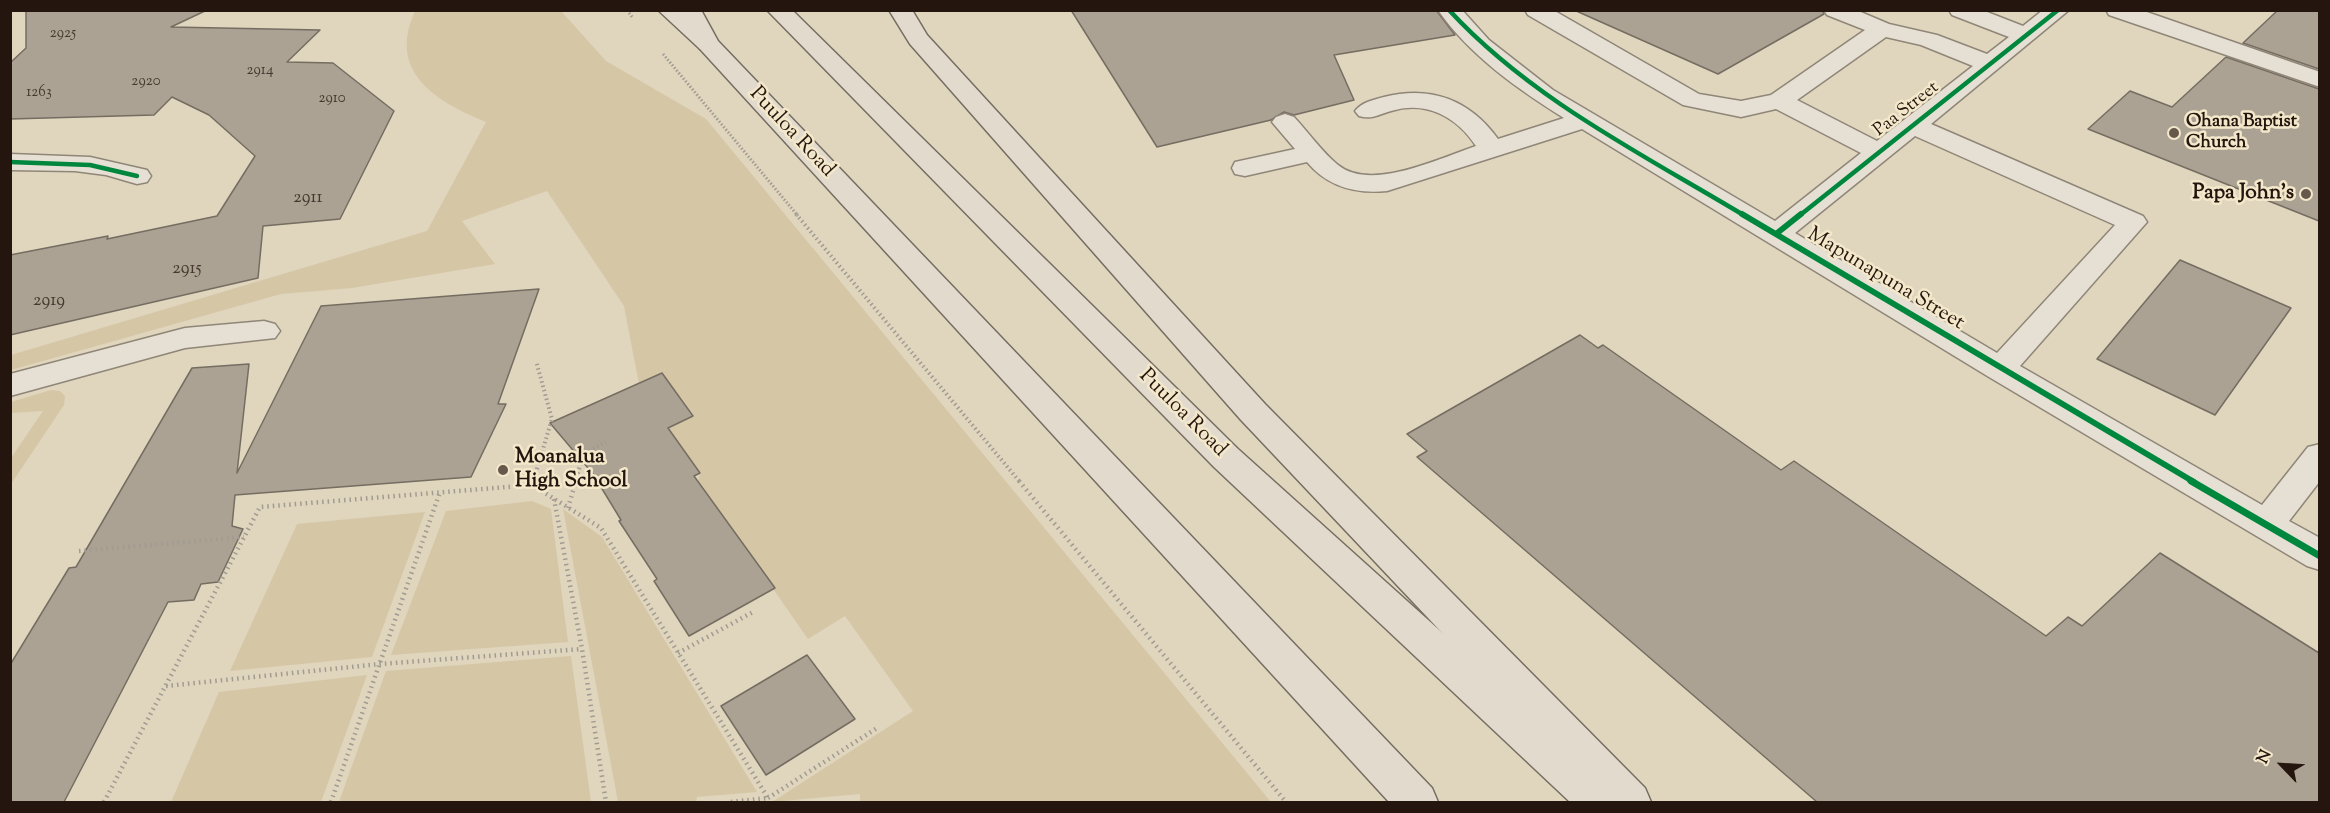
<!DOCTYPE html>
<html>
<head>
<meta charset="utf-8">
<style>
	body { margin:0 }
	#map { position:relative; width:2330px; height:813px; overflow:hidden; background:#e0d5bd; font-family:"Sorts Mill Goudy",serif }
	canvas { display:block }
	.frame { position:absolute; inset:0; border:12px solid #24150e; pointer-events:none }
	.north { position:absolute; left:2252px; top:735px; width:60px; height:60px; -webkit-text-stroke:4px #f4e8cb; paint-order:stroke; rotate:295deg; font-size:16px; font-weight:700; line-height:24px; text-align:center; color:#24150e }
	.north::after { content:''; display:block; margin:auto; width:21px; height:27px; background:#24150e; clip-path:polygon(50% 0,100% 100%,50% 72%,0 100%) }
</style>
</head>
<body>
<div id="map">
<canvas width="2330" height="813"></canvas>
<div class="frame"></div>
<div class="north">N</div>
</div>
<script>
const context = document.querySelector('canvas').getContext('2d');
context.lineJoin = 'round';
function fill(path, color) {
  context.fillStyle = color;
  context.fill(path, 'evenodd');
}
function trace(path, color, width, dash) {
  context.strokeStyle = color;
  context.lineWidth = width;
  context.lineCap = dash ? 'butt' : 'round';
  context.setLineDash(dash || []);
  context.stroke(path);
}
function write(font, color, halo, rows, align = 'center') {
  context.font = font + ' "Sorts Mill Goudy",serif';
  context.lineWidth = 5;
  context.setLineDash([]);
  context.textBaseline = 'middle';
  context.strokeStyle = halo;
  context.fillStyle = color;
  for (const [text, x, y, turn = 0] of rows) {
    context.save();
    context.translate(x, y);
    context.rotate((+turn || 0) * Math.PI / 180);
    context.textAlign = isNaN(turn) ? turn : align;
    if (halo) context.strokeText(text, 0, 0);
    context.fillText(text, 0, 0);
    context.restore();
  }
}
const green = new Path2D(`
	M 415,11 L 561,11 L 606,61 L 706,119 L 1271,802 L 860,802 L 860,794 L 772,802 L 913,711 L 845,616 L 808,639 L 698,481 L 700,473 L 668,428 L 693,415 L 662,374 L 639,384 L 624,306 L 547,191 L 462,221 L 495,264 L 352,288 L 281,294 L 11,370 L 11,355 L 427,231 L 486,122 C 435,101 387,72 415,11 Z
	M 51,390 L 60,391 L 65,396 L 64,405 L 11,484 L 11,458 L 43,411 L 11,413 L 11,402 Z
	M 532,501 L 551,509 L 568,642 L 391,655 L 446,511 Z
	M 563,509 L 602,537 L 757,792 L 697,797 L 696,802 L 618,802 Z
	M 425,512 L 372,657 L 230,671 L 297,524 Z
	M 571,656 L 591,802 L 339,802 L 386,671 Z
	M 367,675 L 321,802 L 171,802 L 219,692 Z`);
const building = new Path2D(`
	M 26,10 L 207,10 L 171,27 L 320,30 L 287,62 L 333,63 L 394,111 L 340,219 L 263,226 L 258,278 L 10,335 L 10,255 L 108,236 L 107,239 L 217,216 L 255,156 L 209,115 L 172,97 L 154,115 L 10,119 L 10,63 L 26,48 Z
	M 1071,10 L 1436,10 L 1455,35 L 1334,55 L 1354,100 L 1294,115 L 1284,112 L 1271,120 L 1157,147 Z
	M 1574,10 L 1822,10 L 1824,14 L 1718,74 Z
	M 2278,10 L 2319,10 L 2319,69 L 2243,43 Z
	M 2226,57 L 2319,89 L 2319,221 L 2088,129 L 2130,91 L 2172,107 Z
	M 2180,260 L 2291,308 L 2215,415 L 2097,359 Z
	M 539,289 L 498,404 L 506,404 L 471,477 L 235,495 L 232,526 L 243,529 L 218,582 L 201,584 L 194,600 L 168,602 L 64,802 L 10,802 L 10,665 L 69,568 L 76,567 L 192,368 L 249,364 L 237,473 L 321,306 Z
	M 1580,335 L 1598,348 L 1603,345 L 1781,470 L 1794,461 L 2046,636 L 2068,617 L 2082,626 L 2160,553 L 2319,653 L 2319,802 L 1817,802 L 1417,457 L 1427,451 L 1407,434 Z
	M 662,373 L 693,416 L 668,428 L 700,473 L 694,476 L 775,588 L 689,636 L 654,581 L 657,579 L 619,521 L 621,520 L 593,474 L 550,423 Z
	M 807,655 L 855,719 L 766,775 L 721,706 Z`);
const pathFar2 = new Path2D(`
	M 627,10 L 633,18
	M 663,54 L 798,216`);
const pathFar1 = new Path2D(`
	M 796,214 L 1020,482
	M 533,482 L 552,419 L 536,361
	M 575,482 L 584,453 L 606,442
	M 576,482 L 593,474`);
const path = new Path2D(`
	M 1019,481 L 1286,802
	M 576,482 L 578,481
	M 532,485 L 601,528 L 768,798 L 730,802
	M 554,499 L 582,649 L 606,802
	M 568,508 L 576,481
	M 79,551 L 244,537
	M 678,653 L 753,612
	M 166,686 L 380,664 L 582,649
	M 768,798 L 877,728
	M 104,802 L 260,507 L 532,485 L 533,481
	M 331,802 L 440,492`);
const minor = new Path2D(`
	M 1438,10 L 1462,10 L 1489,40 L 1553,90 L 1775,221 L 1861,153 L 1776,109 L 1741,117 L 1683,105 L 1528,15 L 1525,10 L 1553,10 L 1699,94 L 1741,101 L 1771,95 L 1865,30 L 1827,15 L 1824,10 L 1856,10 L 1889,24 L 1937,35 L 1987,54 L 2009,37 L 1952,15 L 1949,10 L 1982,10 L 2023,26 L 2043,10 L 2069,10 L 1931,124 L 2143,216 L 2147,222 L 2020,366 L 2262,505 L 2308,447 L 2320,444 L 2320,481 L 2289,521 L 2320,538 L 2320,570 L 2307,566 L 1989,377 L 1582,129 L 1387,191 C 1355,194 1328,187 1307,162 L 1245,176 L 1235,174 L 1232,168 L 1235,162 L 1295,149 L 1272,122 L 1276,117 L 1285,114 L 1294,117 C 1308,132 1322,152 1338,165 C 1371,192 1440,158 1476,146 C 1457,117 1426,100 1391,111 C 1379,114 1372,120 1359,116 L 1355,111 C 1362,102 1373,100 1384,97 C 1431,85 1470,100 1498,139 L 1564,118 C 1519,90 1469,55 1438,10 ZM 1886,37 L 1921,45 L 1973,66 L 1877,141 L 1797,100 ZM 1915,136 L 2115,225 L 1997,353 L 1795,233 Z
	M 2106,10 L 2141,10 L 2320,72 L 2320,87 L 2109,15 Z
	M 10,154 L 90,157 L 147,170 L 151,176 L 147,182 L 137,184 L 106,175 L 75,171 L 10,170 Z
	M 264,321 L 275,324 L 280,331 L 275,338 L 185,348 L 10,396 L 10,374 L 185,328 Z`);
const major = new Path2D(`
	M 678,10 L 701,10 L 718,41 L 1432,788 L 1438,802 L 1389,802 L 700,49 Z
	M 767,10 L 792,10 L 1238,449 L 1615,788 L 1621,802 L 1570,802 L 1214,467 Z`);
const highway = new Path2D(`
	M 658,10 L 683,10 L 720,44 L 716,49 L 700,49 Z
	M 889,10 L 912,10 L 927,35 L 1265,404 L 1645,788 L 1651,802 L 1602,802 L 1241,420 L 910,44 Z`);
const cyclewayFar2 = new Path2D(`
	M 1449,10 C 1531,99 1642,154 1745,216
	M 10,162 L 90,165 L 137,176
	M 1799,216 L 2058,10`);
const cyclewayFar1 = new Path2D(`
	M 1742,214 L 2194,482
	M 1776,234 L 1801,214`);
const cycleway = new Path2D(`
	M 2191,481 L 2320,556`);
const markers = [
	[2174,133,6,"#66584b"],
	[2306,194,6,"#66584b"],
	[503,470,6,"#66584b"]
];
const farNumbernames = [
	["2925",63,34],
	["2914",260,71],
	["2920",146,82],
	["1263",39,93],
	["2910",332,99]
];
const farStreetnames = [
	["Paa Street",1907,110,-38]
];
const farPoinames = [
	["Ohana Baptist",2186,123],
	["Church",2186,144]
];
const numberNames = [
	["2911",308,199],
	["2915",187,270],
	["2919",49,302]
];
const streetNames = [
	["Puuloa Road",791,133,47],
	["Mapunapuna Street",1885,280,31],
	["Puuloa Road",1182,414,45]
];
const poiNames = [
	["Papa John's",2294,194],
	["Moanalua",515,458,"left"],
	["High School",515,482,"left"]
];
fill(green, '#d5c6a6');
fill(building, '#aba293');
trace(building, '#756d61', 1.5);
trace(minor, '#8f8678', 3);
trace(major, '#756d61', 3);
trace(highway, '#756d61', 3);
trace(pathFar2, '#a19b92', 3, [1.5, 2]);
trace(pathFar1, '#a19b92', 4, [1.5, 3]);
trace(path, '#a19b92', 4.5, [1.5, 4]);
fill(minor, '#e6e0d4');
fill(major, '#e2dbcd');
fill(highway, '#e2dbcd');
trace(cyclewayFar2, '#00873e', 4.5);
trace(cyclewayFar1, '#00873e', 6);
trace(cycleway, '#00873e', 7);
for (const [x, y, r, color] of markers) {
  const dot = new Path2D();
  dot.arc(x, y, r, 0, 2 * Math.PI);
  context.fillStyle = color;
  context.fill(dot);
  trace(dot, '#f4e8cb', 2);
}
write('15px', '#46382f', null, farNumbernames);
write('18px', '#24150e', '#f4e8cb', farStreetnames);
write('bold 18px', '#24150e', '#f4e8cb', farPoinames, 'left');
write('18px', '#46382f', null, numberNames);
write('21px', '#24150e', '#f4e8cb', streetNames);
write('bold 21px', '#24150e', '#f4e8cb', poiNames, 'right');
</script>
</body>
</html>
